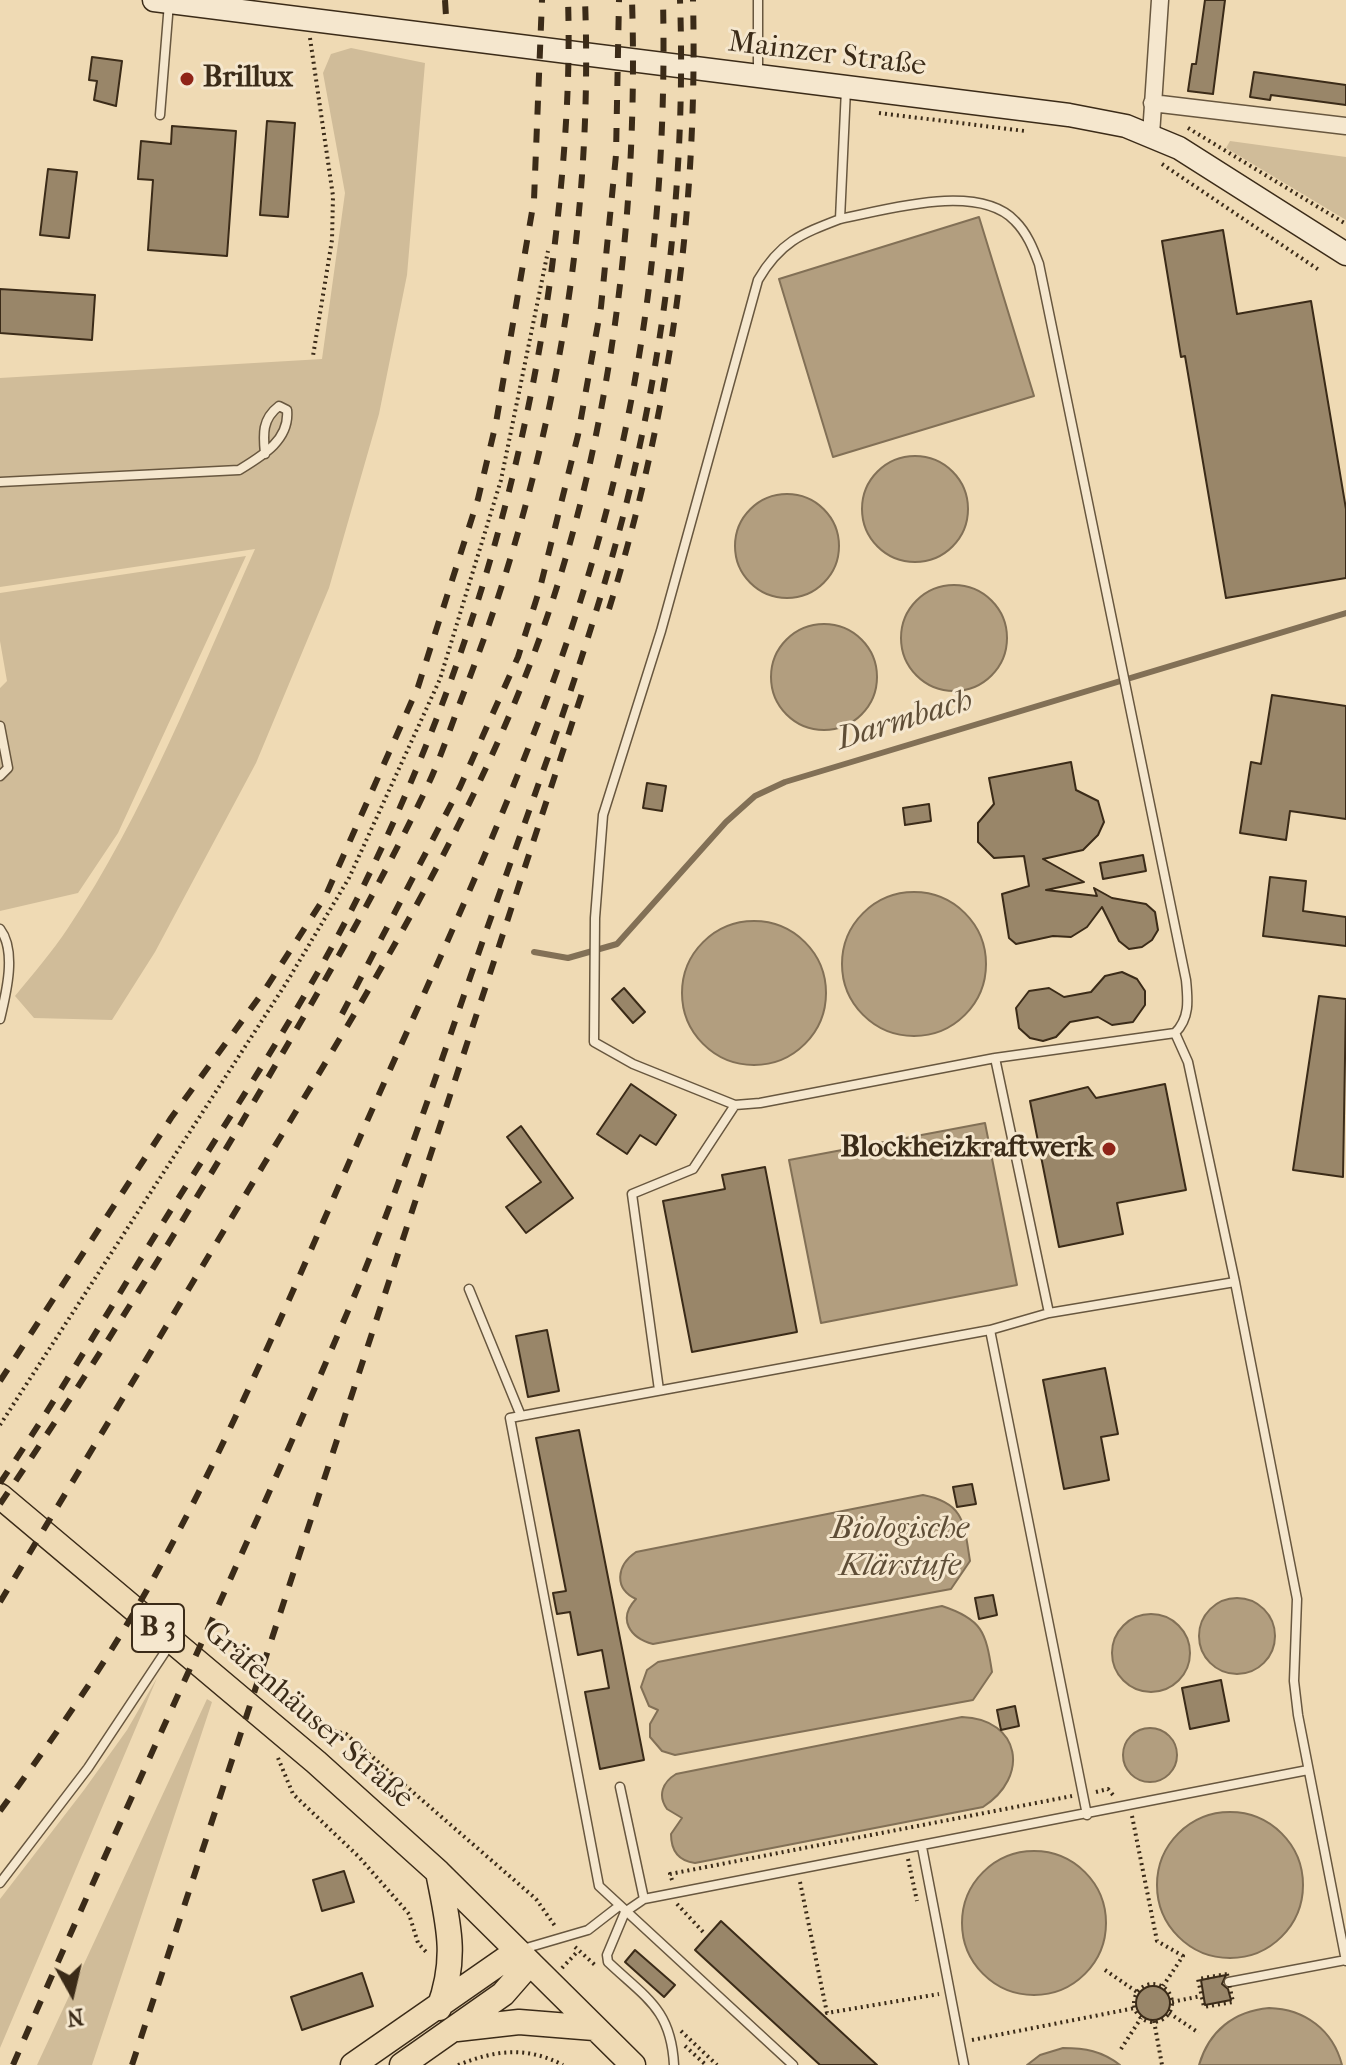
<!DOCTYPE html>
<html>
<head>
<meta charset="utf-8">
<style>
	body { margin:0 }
	#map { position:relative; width:1346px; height:2065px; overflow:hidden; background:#efdab4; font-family:"IM FELL French Canon",serif }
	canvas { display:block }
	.north { position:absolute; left:32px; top:1953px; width:80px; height:80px; -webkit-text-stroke:6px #f5e7ce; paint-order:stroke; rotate:172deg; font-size:22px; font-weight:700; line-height:32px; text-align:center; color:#3b2b18 }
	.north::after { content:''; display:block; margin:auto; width:28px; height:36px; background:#3b2b18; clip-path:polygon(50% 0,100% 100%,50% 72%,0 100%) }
</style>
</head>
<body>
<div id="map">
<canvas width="1346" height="2065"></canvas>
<div class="north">N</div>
</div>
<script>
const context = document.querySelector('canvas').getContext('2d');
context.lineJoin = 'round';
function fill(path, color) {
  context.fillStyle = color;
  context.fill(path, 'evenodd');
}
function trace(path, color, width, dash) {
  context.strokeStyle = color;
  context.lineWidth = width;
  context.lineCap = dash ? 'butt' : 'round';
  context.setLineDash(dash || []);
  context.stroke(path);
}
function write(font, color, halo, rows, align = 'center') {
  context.font = font + ' "IM FELL French Canon",serif';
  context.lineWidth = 6;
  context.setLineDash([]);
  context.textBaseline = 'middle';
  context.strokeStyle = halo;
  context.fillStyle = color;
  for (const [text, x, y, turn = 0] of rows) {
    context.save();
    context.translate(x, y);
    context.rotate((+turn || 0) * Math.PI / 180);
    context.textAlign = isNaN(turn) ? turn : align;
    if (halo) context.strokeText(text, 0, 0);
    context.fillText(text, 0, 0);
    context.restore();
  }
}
const green = new Path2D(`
	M 351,48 L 425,63 L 407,275 L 379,414 L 329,588 L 256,763 L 155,952 L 112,1020 L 34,1018 L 15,996 C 33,974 52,952 68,928 C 143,817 200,672 255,549 L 0,587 L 0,378 L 322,359 L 345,193 L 323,73 L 331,54 Z
	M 1230,141 L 1346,157 L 1346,220 L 1226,148 Z
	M 246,556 L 118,833 L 78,893 L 0,911 L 0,688 L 7,681 L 0,641 L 0,593 Z
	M 157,1678 L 0,2048 L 0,1899 L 84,1790 L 127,1730 Z
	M 207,1699 L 212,1702 L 92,2065 L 37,2065 Z`);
const water = new Path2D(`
	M 979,217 L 1034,396 L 833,457 L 779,279 Z
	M862 509a53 53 0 1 1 106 0a53 53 0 1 1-106 0Z
	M735 546a52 52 0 1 1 104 0a52 52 0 1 1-104 0Z
	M901 638a53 53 0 1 1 106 0a53 53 0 1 1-106 0Z
	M771 677a53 53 0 1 1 106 0a53 53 0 1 1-106 0Z
	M842 964a72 72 0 1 1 144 0a72 72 0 1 1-144 0Z
	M682 993a72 72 0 1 1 144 0a72 72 0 1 1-144 0Z
	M 985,1123 L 1017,1285 L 821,1323 L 789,1160 Z
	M 923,1495 C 965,1503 964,1524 970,1561 L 951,1589 L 653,1644 C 630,1638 617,1619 636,1599 C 613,1588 617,1565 636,1552 Z
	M1199 1636a38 38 0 1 1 76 0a38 38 0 1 1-76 0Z
	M 942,1606 C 982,1619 986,1632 992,1672 L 973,1700 L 675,1755 L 662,1751 L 650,1737 L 650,1724 L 658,1710 L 649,1706 L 641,1687 L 647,1670 L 658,1662 Z
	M1112 1653a39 39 0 1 1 78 0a39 39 0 1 1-78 0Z
	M 962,1717 C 1021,1719 1030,1777 983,1807 L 695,1863 C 679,1861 671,1851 671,1834 L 682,1818 L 667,1809 C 657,1795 663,1782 676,1774 Z
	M1123 1755a27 27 0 1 1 54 0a27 27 0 1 1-54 0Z
	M1157 1885a73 73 0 1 1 146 0a73 73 0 1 1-146 0Z
	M962 1923a72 72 0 1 1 144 0a72 72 0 1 1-144 0Z
	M 1269,2008 C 1305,2009 1333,2030 1342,2065 L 1199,2065 C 1209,2031 1234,2011 1269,2008 Z
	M 1063,2048 C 1085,2048 1102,2051 1120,2065 L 1027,2065 L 1040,2055 Z`);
const stream = new Path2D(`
	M 534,952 L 568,958 L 617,944 L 726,822 L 755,796 L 785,782 L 1346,613`);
const building = new Path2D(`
	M 1205,0 L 1225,0 L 1213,94 L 1188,91 L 1192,64 L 1196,64 Z
	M 92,57 L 122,61 L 116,106 L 94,100 L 97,81 L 89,80 Z
	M 1254,72 L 1346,85 L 1346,105 L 1271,95 L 1270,100 L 1250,97 Z
	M 267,121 L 295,123 L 288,217 L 260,215 Z
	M 172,126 L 236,131 L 227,256 L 148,250 L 153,180 L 138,179 L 141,141 L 171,144 Z
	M 48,169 L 77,172 L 69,238 L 40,235 Z
	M 1223,230 L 1237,314 L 1311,301 L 1346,509 L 1346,578 L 1226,598 L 1185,356 L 1181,357 L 1162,241 Z
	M 0,289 L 95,295 L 92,340 L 0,333 Z
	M 1272,695 L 1346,706 L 1346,819 L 1290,811 L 1286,840 L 1240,833 L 1251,762 L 1261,764 Z
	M 1071,762 L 1076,790 L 1098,801 L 1104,822 L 1098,835 L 1083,850 L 1043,859 L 1084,882 L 1046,890 L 1097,896 L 1094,888 L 1112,898 L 1146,904 L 1155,912 L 1158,930 L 1152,940 L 1142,947 L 1129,949 L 1119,941 L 1102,907 L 1087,927 L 1071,937 L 1053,936 L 1016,944 L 1009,938 L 1002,894 L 1029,886 L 1024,856 L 994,858 L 978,842 L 978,823 L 994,804 L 989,778 Z
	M 647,783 L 666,786 L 662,811 L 643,808 Z
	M 929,804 L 931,821 L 905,825 L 903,808 Z
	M 1143,855 L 1146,871 L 1103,879 L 1100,863 Z
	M 1270,877 L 1306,881 L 1303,911 L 1346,917 L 1346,946 L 1263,936 Z
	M 1122,972 L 1137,979 L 1145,991 L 1145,1005 L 1133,1022 L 1112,1025 L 1098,1017 L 1070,1022 L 1056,1037 L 1043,1041 L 1030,1038 L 1019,1028 L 1016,1008 L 1029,991 L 1049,988 L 1064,997 L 1091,992 L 1105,976 Z
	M 624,988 L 645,1012 L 633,1023 L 612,999 Z
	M 1319,996 L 1346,999 L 1343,1177 L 1293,1170 Z
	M 631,1084 L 676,1115 L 656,1145 L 640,1135 L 627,1154 L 597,1134 Z
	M 1165,1084 L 1186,1190 L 1117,1203 L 1123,1234 L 1059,1247 L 1030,1101 L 1088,1087 L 1096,1098 Z
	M 521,1126 L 573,1198 L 526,1233 L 506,1207 L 541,1182 L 507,1137 Z
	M 765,1167 L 797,1332 L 692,1352 L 663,1201 L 725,1189 L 722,1175 Z
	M 547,1330 L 559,1391 L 528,1397 L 516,1336 Z
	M 1105,1368 L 1118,1434 L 1101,1437 L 1109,1480 L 1064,1489 L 1043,1380 Z
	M 579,1430 L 644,1760 L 600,1769 L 585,1692 L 609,1688 L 602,1650 L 578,1655 L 570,1612 L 557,1614 L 553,1593 L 566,1591 L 536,1438 Z
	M 972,1484 L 976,1504 L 957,1507 L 953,1487 Z
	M 993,1595 L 997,1615 L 979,1619 L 975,1598 Z
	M 1221,1680 L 1229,1721 L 1190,1729 L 1182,1688 Z
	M 1015,1706 L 1019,1726 L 1001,1730 L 997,1710 Z
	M 344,1871 L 354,1902 L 322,1911 L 313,1880 Z
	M 721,1921 L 877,2065 L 820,2065 L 695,1950 Z
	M 635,1950 L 675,1985 L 664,1997 L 625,1962 Z
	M 362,1973 L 373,2006 L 302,2030 L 291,1997 Z
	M 1226,1975 L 1222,1984 L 1228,1989 L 1231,2000 L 1205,2005 L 1201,1980 Z
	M1136 2003a17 17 0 1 1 34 0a17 17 0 1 1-34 0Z`);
const path = new Path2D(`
	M 310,38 L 333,196 L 332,240 L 313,356
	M 879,113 L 1025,131
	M 1188,128 L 1346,224
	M 1162,164 L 1319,270
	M 0,1425 L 285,985 L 349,878 L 440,679 L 501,480 L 548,251
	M 305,1723 L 346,1734 L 536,1899 L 555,1926
	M 278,1758 L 293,1794 L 359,1857 L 409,1914 L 418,1943 L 428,1954
	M 1096,1792 L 1108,1789 L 1113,1795
	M 1132,1816 L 1157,1941 L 1183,1956 L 1163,1986
	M 908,1859 L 917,1901
	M 672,1880 L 670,1874 L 1072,1796
	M 800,1882 L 827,2013 L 939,1994
	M 677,1904 L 705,1934
	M 575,1947 L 595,1965
	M 562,1968 L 578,1951
	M 1105,1970 L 1137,1992
	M 1227,1974 L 1233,2002 L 1204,2007 L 1198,1979 Z
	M1134 2003a19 19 0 1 1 38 0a19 19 0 1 1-38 0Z
	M 1172,2002 L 1201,1996
	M 1169,2013 L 1199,2033
	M 1154,2021 L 1162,2065
	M 681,2031 L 717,2065
	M 972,2040 L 1135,2008
	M 685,2046 L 706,2065
	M 1121,2049 L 1141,2018
	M 458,2065 C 496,2050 526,2046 563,2065`);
const lane = new Path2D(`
	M 758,0 L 758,75
	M 160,115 L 169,3
	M 840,219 C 801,234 780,242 758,280 L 661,631 L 603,815 L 595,918 L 594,1042 L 633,1064 L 735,1105 L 760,1103 L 995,1058 L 1175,1033 C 1190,1018 1188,1000 1186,980 L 1039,264 C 1033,248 1027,233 1015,221 C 978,182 886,210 840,219 L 846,89
	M 0,482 L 239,470 C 262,456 290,440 287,410 L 279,406 C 262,419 263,434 265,454
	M 0,726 L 8,768 L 0,776
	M 0,929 C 17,951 6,994 0,1019
	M 995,1058 L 1049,1313
	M 1235,1282 L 1297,1599 L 1294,1681 L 1298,1715 L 1346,1961
	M 469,1289 L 521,1416
	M 990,1330 L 1087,1815
	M 659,1390 L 632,1194 L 693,1169 L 735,1105
	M 620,1787 L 644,1899
	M 922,1847 L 964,2065
	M 0,1883 L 88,1768 L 171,1643
	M 523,1949 L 588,1930 L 619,1906
	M 1229,1982 L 1346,1960
	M 674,2065 C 671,2009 646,1998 608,1962 L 607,1955 L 625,1912 L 644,1899 L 1308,1770
	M 793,2065 L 599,1886 L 510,1418 L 990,1330 L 1049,1313 L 1235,1282 L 1188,1062 L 1175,1033`);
const street = new Path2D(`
	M 1152,103 L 1346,126
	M 1151,135 L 1160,0`);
const secondary = new Path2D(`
	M 154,0 L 1069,115 L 1126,126 L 1179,148 L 1346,254`);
const primary = new Path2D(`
	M 0,1496 L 316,1762 L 438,1872 L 633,2065
	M 438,1872 C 448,1923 458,1957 439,2008
	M 457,2029 L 519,2022 L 594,2028
	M 353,2065 L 517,1951
	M 402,2065 L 503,1994 L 530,1963`);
const rail = new Path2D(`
	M 445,0 L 446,16
	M 609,609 C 671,410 698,208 693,0
	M 342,1014 L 460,787 L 518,657 L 540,588 L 578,435 L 601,307 L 616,155 L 619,0
	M 0,1381 L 171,1118 L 266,988 L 326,895 L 418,687 L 478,499 L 496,423 L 534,200 L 542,0
	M 0,1483 C 58,1398 110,1308 164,1221 C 231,1114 304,1006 360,893 C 458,695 523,486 552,267 C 563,179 571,89 568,0
	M 0,1504 C 84,1381 163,1254 239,1127 C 305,1015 371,905 427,787 C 442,755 453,720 466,687 C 550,470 594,233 585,0
	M 0,1602 C 88,1456 176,1310 264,1164 C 363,1001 464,838 532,659 C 609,456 639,216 632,0
	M 0,1811 C 52,1740 103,1668 147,1590 C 230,1441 296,1284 364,1128 C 450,934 543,740 600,535 C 648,361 667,180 663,0
	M 13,2065 C 119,1819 234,1578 339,1332 C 399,1194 444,1050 494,909 C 542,774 592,640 627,501 C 667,338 686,168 680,0
	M 132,2065 L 582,693`);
const markers = [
	[187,79,8,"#8f2418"],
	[1109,1149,8,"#8f2418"]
];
const shields = [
	[158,1628,52]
];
const shieldNames = [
	["B 3",158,1628]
];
const streetNames = [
	["Mainzer Straße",827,55,7],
	["Gräfenhäuser Straße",308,1716,41]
];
const poiNames = [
	["Brillux",203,79],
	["Blockheizkraftwerk",1093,1149,"right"]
];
const waterNames = [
	["Darmbach",905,721,-17],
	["Biologische",900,1530],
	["Klärstufe",900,1567]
];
fill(green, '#d0bc99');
fill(water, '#b29e7f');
trace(water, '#827056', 2);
trace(stream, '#827056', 6);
fill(building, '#998669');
trace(building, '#3b2b18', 2);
trace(lane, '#68573f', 11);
trace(street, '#68573f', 19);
trace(secondary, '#3b2b18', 25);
trace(primary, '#3b2b18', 27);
trace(path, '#3b2b18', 4, [2, 4]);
trace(lane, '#f5e7ce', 8);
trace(street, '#f5e7ce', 16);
trace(secondary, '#f5e7ce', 22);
trace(primary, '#efdab4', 24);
trace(rail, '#3b2b18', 6, [14, 14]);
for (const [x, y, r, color] of markers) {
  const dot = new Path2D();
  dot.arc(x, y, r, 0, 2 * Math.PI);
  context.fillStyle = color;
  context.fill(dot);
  trace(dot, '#f5e7ce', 3);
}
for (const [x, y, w] of shields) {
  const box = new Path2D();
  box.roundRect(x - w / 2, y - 24, w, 48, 6);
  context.fillStyle = '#f5e7ce';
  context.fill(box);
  trace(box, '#3b2b18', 2);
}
write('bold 28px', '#3b2b18', null, shieldNames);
write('30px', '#3b2b18', '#f5e7ce', streetNames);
write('bold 30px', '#3b2b18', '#f5e7ce', poiNames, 'left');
write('italic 32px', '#5f4e37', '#f5e7ce', waterNames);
</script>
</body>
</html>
